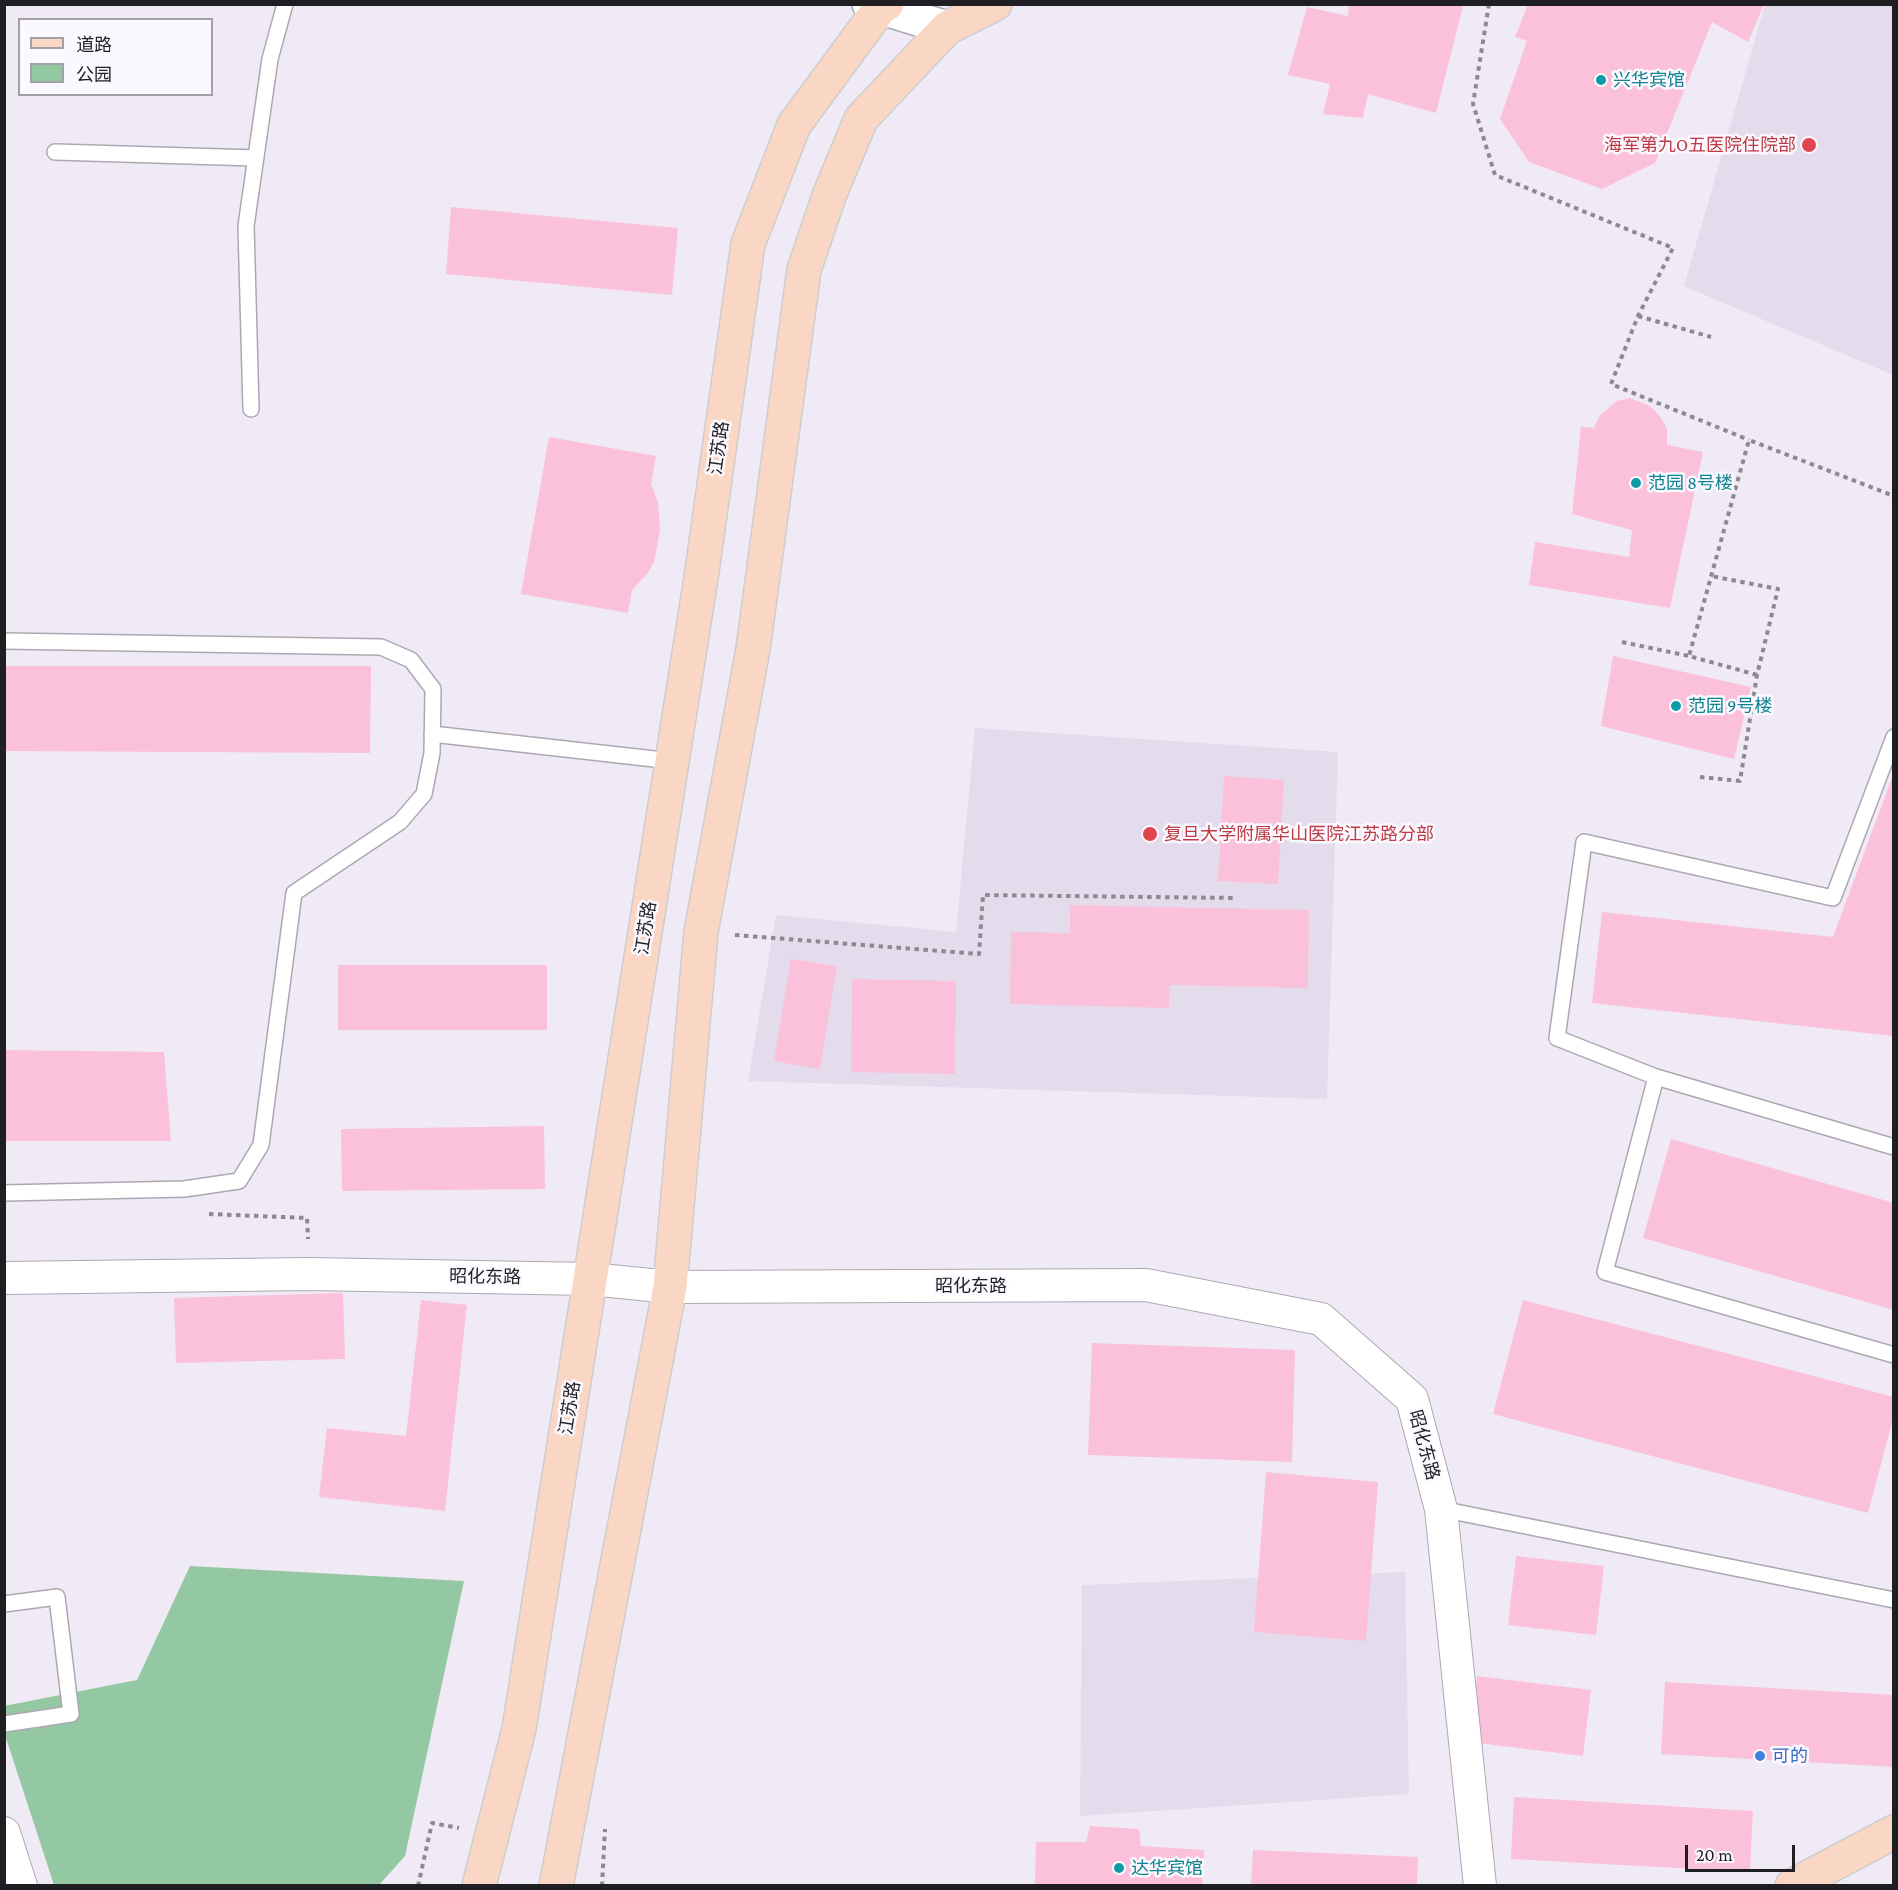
<!DOCTYPE html>
<html>
<head>
<meta charset="utf-8">
<style>
	body { margin:0 }
	#map { position:relative; width:1898px; height:1890px; overflow:hidden; background:#efeaf5; font-family:"Crimson Pro","Noto Sans SC",serif }
	canvas { display:block }
	.frame { position:absolute; inset:0; border:6px solid #1f1e22; pointer-events:none }
	.legend { position:absolute; left:18px; top:18px; width:195px; height:78px; box-sizing:border-box; background:#fbf9ff; border:2px solid #a3a1a7; margin:0; padding:8px 10px; list-style:none; font-size:18px; color:#1f1e22 }
	.legend li { display:flex; align-items:center; gap:12px; height:30px }
	.legend b { width:30px; border:2px solid #a3a1a7 }
	.scale { position:absolute; left:1685px; top:1845px; width:110px; height:27px; box-sizing:border-box; border:3px solid #1f1e22; border-top:0; padding-left:8px; font-size:18px; line-height:21px; white-space:nowrap; color:#1f1e22; -webkit-text-stroke:4px #fbf9ff; paint-order:stroke }
</style>
</head>
<body>
<div id="map">
<canvas width="1898" height="1890"></canvas>
<div class="frame"></div>
<ul class="legend">
<li><b style="height:8px;background:#fad6c4"></b>道路</li>
<li><b style="height:16px;background:#93c8a2"></b>公园</li>
</ul>
<div class="scale">20 m</div>
</div>
<script>
const context = document.querySelector('canvas').getContext('2d');
context.lineJoin = 'round';
function fill(path, color) {
  context.fillStyle = color;
  context.fill(path, 'evenodd');
}
function trace(path, color, width, dash) {
  context.strokeStyle = color;
  context.lineWidth = width;
  context.lineCap = dash ? 'butt' : 'round';
  context.setLineDash(dash || []);
  context.stroke(path);
}
function write(font, color, halo, rows, align = 'center') {
  context.font = font + ' "Crimson Pro","Noto Sans SC",serif';
  context.lineWidth = 5;
  context.setLineDash([]);
  context.textBaseline = 'middle';
  context.strokeStyle = halo;
  context.fillStyle = color;
  for (const [text, x, y, turn = 0] of rows) {
    context.save();
    context.translate(x, y);
    context.rotate((+turn || 0) * Math.PI / 180);
    context.textAlign = isNaN(turn) ? turn : align;
    if (halo) context.strokeText(text, 0, 0);
    context.fillText(text, 0, 0);
    context.restore();
  }
}
const built = new Path2D(`
	M 1765,5 L 1893,5 L 1893,375 L 1684,286 Z
	M 975,728 L 1338,752 L 1327,1099 L 748,1081 L 776,915 L 956,932 Z
	M 1405,1572 L 1409,1794 L 1080,1816 L 1082,1585 Z`);
const green = new Path2D(`
	M 190,1566 L 464,1581 L 405,1856 L 379,1885 L 54,1885 L 5,1735 L 4,1706 L 137,1680 Z`);
const building = new Path2D(`
	M 1349,4 L 1456,4 L 1463,6 L 1436,113 L 1368,94 L 1363,118 L 1323,114 L 1330,84 L 1288,75 L 1307,7 L 1348,16 Z
	M 1528,4 L 1764,4 L 1748,42 L 1712,22 L 1655,163 L 1602,189 L 1529,162 L 1500,119 L 1527,41 L 1515,37 Z
	M 451,207 L 678,228 L 672,295 L 446,274 Z
	M 1630,398 L 1650,406 L 1661,418 L 1667,429 L 1667,445 L 1703,452 L 1670,608 L 1529,585 L 1535,542 L 1629,557 L 1632,530 L 1572,514 L 1581,427 L 1594,428 L 1600,415 L 1617,401 Z
	M 549,437 L 656,456 L 651,484 L 658,502 L 660,530 L 657,547 L 654,562 L 647,574 L 632,590 L 628,613 L 521,594 Z
	M 1613,656 L 1751,687 L 1734,759 L 1601,726 Z
	M 4,666 L 371,666 L 370,753 L 4,751 Z
	M 1894,772 L 1894,1036 L 1592,1003 L 1602,912 L 1833,937 Z
	M 1224,776 L 1284,780 L 1278,884 L 1218,881 Z
	M 1070,905 L 1309,910 L 1308,988 L 1170,985 L 1169,1008 L 1010,1004 L 1011,932 L 1070,933 Z
	M 791,959 L 837,966 L 820,1069 L 774,1061 Z
	M 338,965 L 547,965 L 547,1030 L 338,1030 Z
	M 852,979 L 956,981 L 955,1074 L 851,1072 Z
	M 4,1050 L 164,1052 L 171,1141 L 4,1141 Z
	M 544,1126 L 545,1189 L 342,1191 L 341,1129 Z
	M 1671,1139 L 1894,1203 L 1894,1310 L 1643,1238 Z
	M 343,1293 L 345,1359 L 176,1363 L 174,1298 Z
	M 421,1300 L 467,1305 L 445,1511 L 319,1497 L 327,1428 L 406,1436 Z
	M 1523,1300 L 1894,1397 L 1894,1415 L 1868,1513 L 1493,1414 Z
	M 1092,1343 L 1295,1350 L 1292,1462 L 1088,1455 Z
	M 1266,1472 L 1378,1482 L 1366,1641 L 1254,1632 Z
	M 1516,1556 L 1604,1566 L 1596,1635 L 1508,1625 Z
	M 1477,1676 L 1591,1690 L 1583,1756 L 1470,1742 Z
	M 1665,1682 L 1894,1695 L 1894,1767 L 1661,1754 Z
	M 1514,1797 L 1753,1811 L 1750,1872 L 1511,1859 Z
	M 1090,1826 L 1139,1829 L 1141,1846 L 1204,1850 L 1202,1886 L 1035,1886 L 1036,1842 L 1086,1842 Z
	M 1253,1850 L 1418,1857 L 1417,1886 L 1251,1886 Z`);
const path = new Path2D(`
	M 1489,4 L 1473,104 L 1495,175 L 1673,248 L 1638,316 L 1611,384 L 1749,440
	M 1638,316 L 1711,337
	M 1622,642 L 1689,656
	M 1757,675 L 1689,656 L 1749,440 L 1894,496
	M 1700,777 L 1740,781 L 1757,675 L 1778,589 L 1711,576
	M 735,935 L 979,954 L 983,895 L 1235,898
	M 209,1214 L 307,1218 L 308,1239
	M 418,1886 L 432,1823 L 459,1828
	M 602,1886 L 605,1829`);
const service = new Path2D(`
	M 55,152 L 256,158
	M 251,409 L 246,226 L 270,59 L 285,4
	M 4,641 L 381,647 L 411,660 L 433,689 L 432,753 L 424,794 L 400,822 L 294,893 L 261,1145 L 239,1181 L 184,1189 L 4,1193
	M 432,734 L 672,761
	M 1894,737 L 1833,898 L 1584,842 L 1557,1038 L 1656,1077 L 1894,1147
	M 1656,1077 L 1605,1272 L 1894,1355
	M 1441,1509 L 1894,1600
	M 4,1604 L 57,1597 L 71,1714 L 4,1724`);
const minor = new Path2D(`
	M 4,1278 L 309,1274 L 591,1279 L 670,1287 L 1146,1285 L 1321,1319 L 1412,1399 L 1441,1509 L 1480,1886
	M 4,1833 L 21,1886`);
const secondary = new Path2D(`
	M 869,4 L 947,28`);
const primary = new Path2D(`
	M 479,1886 L 519,1729 L 701,578 L 748,244 L 794,125 L 881,7 L 887,4
	M 556,1886 L 670,1287 L 701,932 L 753,649 L 804,270 L 829,196 L 861,119 L 947,28 L 995,4
	M 1792,1886 L 1894,1832`);
const markers = [
	[1601,80,6,"#0f9aa8"],
	[1809,145,8,"#e0444e"],
	[1636,483,6,"#0f9aa8"],
	[1676,706,6,"#0f9aa8"],
	[1150,834,8,"#e0444e"],
	[1760,1756,6,"#3f7fe0"],
	[1119,1868,6,"#0f9aa8"]
];
const cultureNames = [
	["兴华宾馆",1613,80],
	["范园 8号楼",1648,483],
	["范园 9号楼",1688,706],
	["达华宾馆",1131,1868]
];
const healthNames = [
	["海军第九O五医院住院部",1796,145],
	["复旦大学附属华山医院江苏路分部",1164,834,"left"]
];
const streetNames = [
	["江苏路",719,448,-82],
	["江苏路",646,928,-81],
	["昭化东路",485,1277,1],
	["昭化东路",971,1286],
	["江苏路",570,1408,-81],
	["昭化东路",1424,1445,75]
];
const shopNames = [
	["可的",1772,1756]
];
fill(built, '#e4dced');
fill(green, '#93c8a2');
fill(building, '#fbc1da');
trace(service, '#aca8b2', 18);
trace(minor, '#aca8b2', 34);
trace(secondary, '#aca8b2', 36);
trace(primary, '#cecece', 36);
trace(path, '#8d8991', 4, [4.5, 4.5]);
trace(service, '#fff', 15);
trace(minor, '#fff', 32);
trace(secondary, '#fff', 33);
trace(primary, '#fad6c4', 33);
for (const [x, y, r, color] of markers) {
  const dot = new Path2D();
  dot.arc(x, y, r, 0, 2 * Math.PI);
  context.fillStyle = color;
  context.fill(dot);
  trace(dot, '#fbf9ff', 2);
}
write('18px', '#0d838f', '#fbf9ff', cultureNames, 'left');
write('18px', '#be3a42', '#fbf9ff', healthNames, 'right');
write('18px', '#1f1e22', '#fbf9ff', streetNames);
write('18px', '#366cbe', '#fbf9ff', shopNames, 'left');
</script>
</body>
</html>
